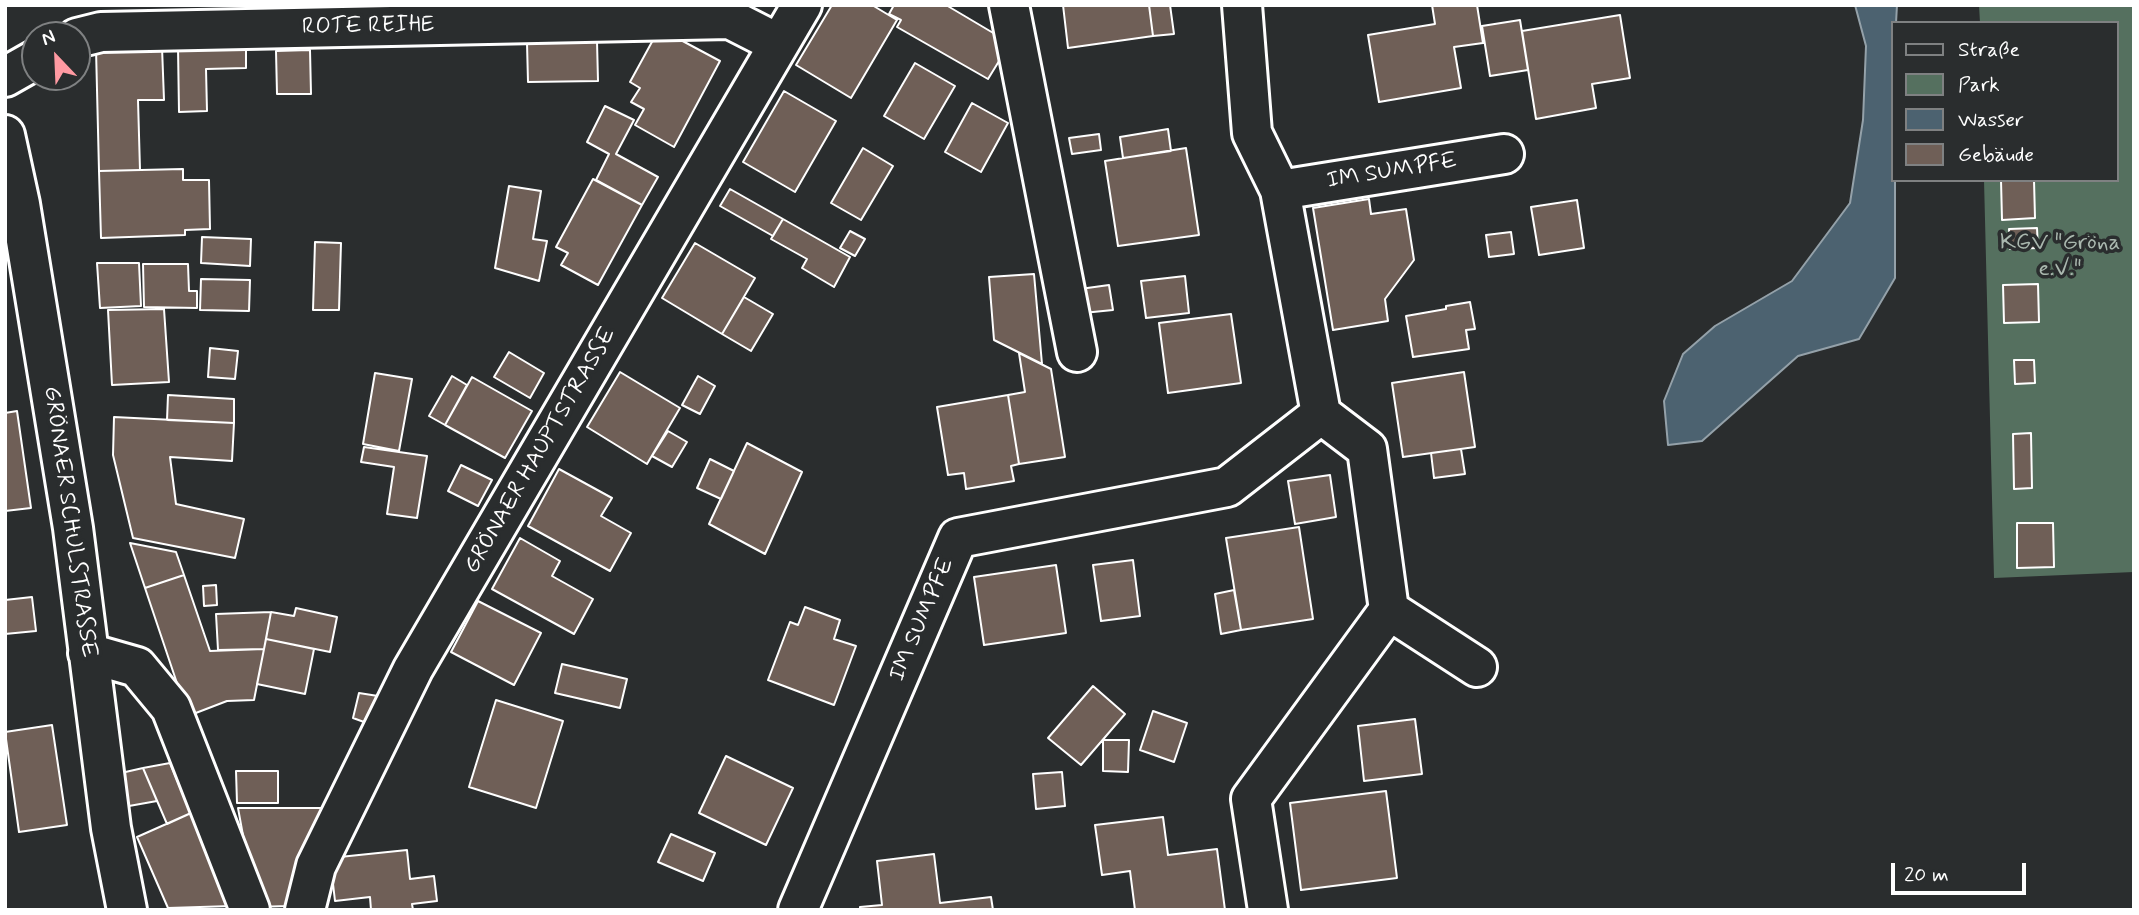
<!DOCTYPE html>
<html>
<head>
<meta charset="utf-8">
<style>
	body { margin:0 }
	#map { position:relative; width:2139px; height:915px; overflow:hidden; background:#2a2d2e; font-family:Mynerve,sans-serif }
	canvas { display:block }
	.frame { position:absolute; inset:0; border:7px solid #fff; pointer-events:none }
	.legend { position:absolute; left:1891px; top:21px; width:228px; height:161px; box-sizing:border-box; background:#2a2d2e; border:2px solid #7f8182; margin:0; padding:9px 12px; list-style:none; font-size:21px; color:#fff }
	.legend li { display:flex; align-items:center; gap:14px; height:35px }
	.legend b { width:35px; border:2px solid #7f8182 }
	.north { position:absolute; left:21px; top:21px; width:70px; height:70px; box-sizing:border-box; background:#2a2d2e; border:2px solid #7f8182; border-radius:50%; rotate:337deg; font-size:19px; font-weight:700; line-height:28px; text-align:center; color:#fff }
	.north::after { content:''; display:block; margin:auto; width:24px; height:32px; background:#ff9aa2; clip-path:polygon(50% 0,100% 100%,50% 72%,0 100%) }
	.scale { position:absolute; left:1891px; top:863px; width:135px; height:32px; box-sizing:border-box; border:4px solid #fff; border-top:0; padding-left:9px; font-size:21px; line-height:24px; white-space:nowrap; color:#fff; -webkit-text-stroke:5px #2a2d2e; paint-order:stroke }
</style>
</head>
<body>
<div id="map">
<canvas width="2139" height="915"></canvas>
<div class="frame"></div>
<ul class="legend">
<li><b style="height:9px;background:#2a2d2e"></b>Straße</li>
<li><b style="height:19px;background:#55705f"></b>Park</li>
<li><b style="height:19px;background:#4c6270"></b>Wasser</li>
<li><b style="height:19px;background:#6f5f57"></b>Gebäude</li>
</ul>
<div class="north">N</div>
<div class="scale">20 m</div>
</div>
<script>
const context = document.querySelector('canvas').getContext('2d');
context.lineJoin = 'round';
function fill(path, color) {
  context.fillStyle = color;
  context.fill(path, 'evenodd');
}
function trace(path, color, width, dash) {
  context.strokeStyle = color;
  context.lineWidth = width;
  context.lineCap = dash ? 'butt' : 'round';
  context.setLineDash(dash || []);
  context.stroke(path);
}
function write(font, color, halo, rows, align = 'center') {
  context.font = font + ' Mynerve,sans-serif';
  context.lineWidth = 7;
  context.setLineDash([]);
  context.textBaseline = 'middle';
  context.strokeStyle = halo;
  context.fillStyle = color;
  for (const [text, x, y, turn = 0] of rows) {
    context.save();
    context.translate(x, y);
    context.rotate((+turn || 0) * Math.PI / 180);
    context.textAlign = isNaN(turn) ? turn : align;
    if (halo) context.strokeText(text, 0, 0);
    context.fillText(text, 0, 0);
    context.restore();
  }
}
const green = new Path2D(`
	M 1979,5 L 2134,5 L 2134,572 L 1994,578 L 1984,180 L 2116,180 L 2116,23 L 1980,23 Z`);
const water = new Path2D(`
	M 1855,5 L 1897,5 L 1896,23 L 1892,23 L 1892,180 L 1895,180 L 1895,278 L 1859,339 L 1798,356 L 1702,441 L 1668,445 L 1664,401 L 1683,354 L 1715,326 L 1792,281 L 1850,203 L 1863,120 L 1866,46 Z`);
const building = new Path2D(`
	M 832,5 L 872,5 L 897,20 L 851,98 L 796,65 Z
	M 894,5 L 946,5 L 1000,37 L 1004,53 L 988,79 L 897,27 L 901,20 L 889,14 Z
	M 1063,5 L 1149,5 L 1153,36 L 1068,48 Z
	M 1149,5 L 1170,5 L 1174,34 L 1153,36 Z
	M 1432,5 L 1477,5 L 1483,43 L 1454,47 L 1461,88 L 1379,102 L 1368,35 L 1435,24 Z
	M 1620,15 L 1630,78 L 1592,84 L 1596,108 L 1536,119 L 1522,31 Z
	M 1520,20 L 1528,70 L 1490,76 L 1482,26 Z
	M 677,38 L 720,61 L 674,147 L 635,125 L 644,109 L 631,102 L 640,88 L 630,82 L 653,40 Z
	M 597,41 L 598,81 L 528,82 L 527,43 Z
	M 162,47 L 164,100 L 138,100 L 140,170 L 99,171 L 96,49 Z
	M 178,48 L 246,48 L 246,68 L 206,69 L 207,111 L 179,112 Z
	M 310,50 L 311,94 L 277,94 L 276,51 Z
	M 915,63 L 955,86 L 924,139 L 884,116 Z
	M 784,91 L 836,121 L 795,192 L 743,162 Z
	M 972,103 L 1008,123 L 981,172 L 945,152 Z
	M 605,106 L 634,120 L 616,154 L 658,177 L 642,205 L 596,180 L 609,154 L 587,142 Z
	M 1168,129 L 1171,151 L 1123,158 L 1120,137 Z
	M 1099,134 L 1101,150 L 1072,154 L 1069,138 Z
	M 863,148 L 893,166 L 861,220 L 831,203 Z
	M 1186,148 L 1199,235 L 1118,246 L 1105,161 Z
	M 183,169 L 183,180 L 209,180 L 210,229 L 185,230 L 185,235 L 101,238 L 99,171 Z
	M 593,179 L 642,205 L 598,285 L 561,265 L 568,253 L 556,247 Z
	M 2001,180 L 2034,180 L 2035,218 L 2002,220 Z
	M 509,186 L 541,191 L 533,239 L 547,241 L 539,281 L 495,268 Z
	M 730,189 L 783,219 L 773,236 L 720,206 Z
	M 1369,199 L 1371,214 L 1406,209 L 1414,260 L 1385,299 L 1388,321 L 1333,330 L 1313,208 Z
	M 1577,200 L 1584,248 L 1539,255 L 1531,207 Z
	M 783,219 L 850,257 L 834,287 L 802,268 L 807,259 L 771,239 Z
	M 2037,228 L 2038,248 L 2010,249 L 2009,229 Z
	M 850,231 L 865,239 L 855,256 L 840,248 Z
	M 1511,232 L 1514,254 L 1489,257 L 1486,235 Z
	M 202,237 L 251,239 L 250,266 L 201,263 Z
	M 315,242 L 341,243 L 339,310 L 313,310 Z
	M 695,243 L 755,278 L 722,334 L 662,298 Z
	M 97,263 L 139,263 L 141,306 L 100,308 Z
	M 143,264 L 188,264 L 189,291 L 197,291 L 197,308 L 144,307 Z
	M 1034,274 L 1042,364 L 994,340 L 989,277 Z
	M 1185,276 L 1189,313 L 1146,318 L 1141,281 Z
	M 201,279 L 250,280 L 249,311 L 200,310 Z
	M 2038,284 L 2039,322 L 2004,323 L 2003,285 Z
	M 1109,285 L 1113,310 L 1083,313 L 1080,289 Z
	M 744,297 L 773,314 L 751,351 L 722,334 Z
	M 1470,302 L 1475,329 L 1466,330 L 1469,349 L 1413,357 L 1406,316 L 1446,309 L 1446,306 Z
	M 164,309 L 169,382 L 112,385 L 108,310 Z
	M 1231,314 L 1241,383 L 1168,393 L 1159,323 Z
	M 210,348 L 238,351 L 235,379 L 208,377 Z
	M 509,352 L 544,373 L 530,398 L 494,377 Z
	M 1019,353 L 1051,369 L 1065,457 L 1019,464 L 1008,395 L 1025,392 Z
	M 2014,360 L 2034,360 L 2035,383 L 2015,384 Z
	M 620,372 L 680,408 L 647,464 L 587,427 Z
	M 1464,372 L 1475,447 L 1403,457 L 1392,383 Z
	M 375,373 L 412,379 L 399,451 L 363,444 Z
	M 452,376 L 467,385 L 445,425 L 429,416 Z
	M 698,376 L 715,386 L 700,414 L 682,405 Z
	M 472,377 L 532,411 L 505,458 L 445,425 Z
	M 168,395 L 234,399 L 234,423 L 167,420 Z
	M 1008,395 L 1019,464 L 1011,466 L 1014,481 L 966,489 L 964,473 L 948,475 L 937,407 Z
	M 17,411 L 31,508 L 5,511 L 5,413 Z
	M 114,417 L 234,423 L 232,461 L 170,457 L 176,504 L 244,519 L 235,558 L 133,538 L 113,455 Z
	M 668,431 L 687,442 L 672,467 L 652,456 Z
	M 2031,433 L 2032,488 L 2014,489 L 2013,434 Z
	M 747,443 L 802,472 L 765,554 L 709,524 Z
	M 364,447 L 427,456 L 417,518 L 387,514 L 394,467 L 361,462 Z
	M 1461,449 L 1465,474 L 1434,478 L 1431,453 Z
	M 710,459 L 734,471 L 721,499 L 697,488 Z
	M 461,465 L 492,480 L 478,506 L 448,491 Z
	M 559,469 L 612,498 L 601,516 L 631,533 L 610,571 L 528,526 Z
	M 1330,475 L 1336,517 L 1295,524 L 1288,481 Z
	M 2017,523 L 2053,523 L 2054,567 L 2017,568 Z
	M 1299,527 L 1313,619 L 1241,630 L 1226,538 Z
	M 520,538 L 560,561 L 552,576 L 593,599 L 574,634 L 492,589 Z
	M 130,543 L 176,552 L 184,575 L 145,588 Z
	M 1133,560 L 1140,616 L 1101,621 L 1093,565 Z
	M 1056,565 L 1066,633 L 984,645 L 974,577 Z
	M 184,575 L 210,651 L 264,649 L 254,700 L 227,701 L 188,716 L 145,588 Z
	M 216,585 L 217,605 L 204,606 L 203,586 Z
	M 1234,590 L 1241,630 L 1221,634 L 1215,594 Z
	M 32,597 L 36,631 L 5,634 L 5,600 Z
	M 478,601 L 541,633 L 514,685 L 451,652 Z
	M 805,607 L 840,620 L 834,639 L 856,646 L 834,705 L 768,680 L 790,622 L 798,625 Z
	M 296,608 L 337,617 L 330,652 L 266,639 L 271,612 L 294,616 Z
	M 271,612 L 264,649 L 218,650 L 216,614 Z
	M 266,639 L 314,649 L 305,694 L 257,684 Z
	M 562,664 L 627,679 L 620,708 L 555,693 Z
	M 1093,686 L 1125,714 L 1081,765 L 1048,738 Z
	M 359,693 L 378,696 L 364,722 L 353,718 Z
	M 496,700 L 563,721 L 536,808 L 469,787 Z
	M 1153,711 L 1187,723 L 1174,762 L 1140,750 Z
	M 1415,719 L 1422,774 L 1364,781 L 1358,726 Z
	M 52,725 L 67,825 L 19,832 L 5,732 Z
	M 1103,740 L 1129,740 L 1128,772 L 1103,771 Z
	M 726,756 L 793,788 L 766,845 L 699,813 Z
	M 170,763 L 191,813 L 167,824 L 143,768 Z
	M 143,768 L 157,801 L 129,806 L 121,773 Z
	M 236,771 L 278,771 L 278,803 L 237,803 Z
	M 1062,772 L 1065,806 L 1036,809 L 1033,774 Z
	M 1386,791 L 1397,878 L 1301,890 L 1290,803 Z
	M 238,808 L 324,808 L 288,906 L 256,907 Z
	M 191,813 L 232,906 L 168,908 L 137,837 Z
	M 1163,817 L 1168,855 L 1217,849 L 1225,910 L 1135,910 L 1130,871 L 1102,875 L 1095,825 Z
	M 671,834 L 715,853 L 703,881 L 658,862 Z
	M 407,850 L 410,879 L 434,876 L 437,901 L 412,904 L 413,910 L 371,910 L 370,897 L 335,901 L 330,858 Z
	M 934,854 L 940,903 L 991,897 L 993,910 L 860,910 L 860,907 L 882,905 L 877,861 Z`);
const minor = new Path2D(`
	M 1009,5 L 1077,352
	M 1242,5 L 1252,133 L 1280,190 L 1321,414
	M 77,38 L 101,32 L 730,19 L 779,44
	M 5,77 L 35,60
	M 5,135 L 20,204 L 73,528 L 111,828 L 127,910
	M 1280,190 L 1504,154
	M 1389,610 L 1477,667
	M 88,653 L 137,667 L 171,708 L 250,910
	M 305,910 L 316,866 L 413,669 L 802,5
	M 798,910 L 958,538 L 1227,487 L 1321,414 L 1367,449 L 1389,610 L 1251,799 L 1268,910`);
const streetNames = [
	["ROTE REIHE",368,27,-1],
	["IM SUMPFE",1392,172,-9],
	["GRÖNAER HAUPTSTRASSE",541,451,-60],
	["GRÖNAER SCHULSTRASSE",69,522,82],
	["IM SUMPFE",923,620,-67]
];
const parkNames = [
	["KGV \"Gröna",2060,244],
	["e.V.\"",2060,270]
];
fill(green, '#55705f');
fill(water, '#4c6270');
trace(water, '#94a1a9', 2);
fill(building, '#6f5f57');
trace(building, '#fff', 2);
trace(minor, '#fff', 44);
trace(minor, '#2a2d2e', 38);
write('23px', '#fff', '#2a2d2e', streetNames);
write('23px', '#aab8af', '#2a2d2e', parkNames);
</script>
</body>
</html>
